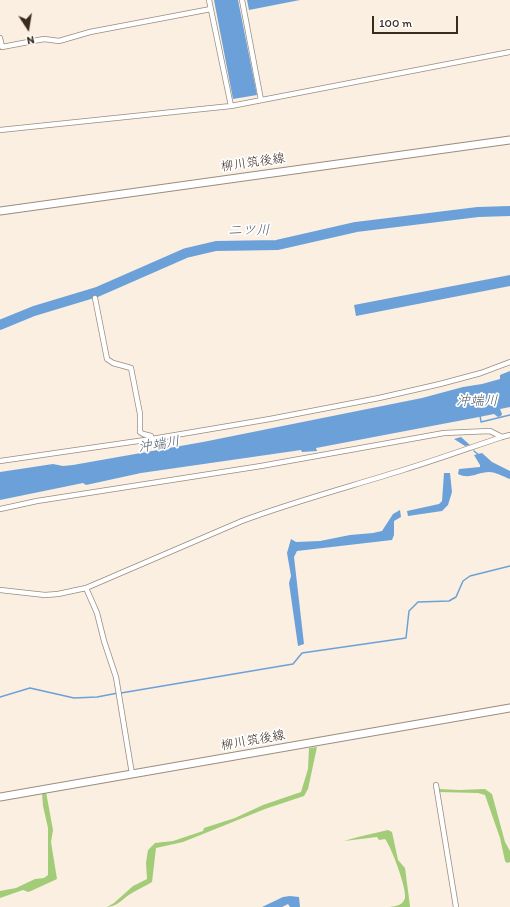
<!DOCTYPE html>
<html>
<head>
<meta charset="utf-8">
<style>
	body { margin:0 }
	#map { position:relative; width:510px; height:907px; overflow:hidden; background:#faefe1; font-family:Itim,sans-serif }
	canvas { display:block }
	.north { position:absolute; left:8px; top:8px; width:40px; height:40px; -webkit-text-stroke:3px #fff; paint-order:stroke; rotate:168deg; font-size:11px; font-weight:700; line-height:16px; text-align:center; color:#3b2a1e }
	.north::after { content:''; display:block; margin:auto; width:14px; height:18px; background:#3b2a1e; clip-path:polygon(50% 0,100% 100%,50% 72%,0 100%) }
	.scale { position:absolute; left:372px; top:16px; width:86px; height:18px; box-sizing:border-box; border:2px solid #3b2a1e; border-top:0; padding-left:5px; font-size:12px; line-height:14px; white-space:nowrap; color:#3b2a1e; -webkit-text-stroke:3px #fff; paint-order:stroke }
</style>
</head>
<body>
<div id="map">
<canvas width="510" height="907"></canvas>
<div class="north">N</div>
<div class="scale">100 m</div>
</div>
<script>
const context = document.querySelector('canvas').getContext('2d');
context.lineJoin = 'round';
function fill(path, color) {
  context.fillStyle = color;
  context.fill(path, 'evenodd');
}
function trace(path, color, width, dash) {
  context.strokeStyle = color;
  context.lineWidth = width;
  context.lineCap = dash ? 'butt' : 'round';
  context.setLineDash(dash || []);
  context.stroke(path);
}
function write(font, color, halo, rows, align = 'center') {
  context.font = font + ' Itim,"Klee One",sans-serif';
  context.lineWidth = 3.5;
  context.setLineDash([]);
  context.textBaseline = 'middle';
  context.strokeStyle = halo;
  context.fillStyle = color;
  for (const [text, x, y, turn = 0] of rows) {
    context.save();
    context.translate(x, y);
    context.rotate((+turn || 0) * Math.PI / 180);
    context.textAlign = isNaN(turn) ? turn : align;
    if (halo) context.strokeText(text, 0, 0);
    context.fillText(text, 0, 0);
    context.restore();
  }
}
const green = new Path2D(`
	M 317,747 L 308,789 L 304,796 L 265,809 L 183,842 L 156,848 L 152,882 C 146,886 138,889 132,893 C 123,898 117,907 107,907 L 114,903 L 133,886 L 147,879 L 146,863 L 148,850 L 155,843 L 173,841 L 203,831 L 204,828 L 235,818 L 263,805 L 301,792 L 308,769 L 309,748 Z
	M 439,789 L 459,790 L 485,789 L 492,794 L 505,842 L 510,851 L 510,862 L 507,863 L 505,861 L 500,838 L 485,795 L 478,793 L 439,792 Z
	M 46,792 L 53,830 L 51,842 L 57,879 L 31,891 L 28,892 L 23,890 L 0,898 L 0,891 L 16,888 L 35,879 L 44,878 L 48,875 L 48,828 L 43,806 L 42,793 Z
	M 388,830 L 392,832 L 398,860 L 405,868 L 410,906 L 410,907 L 390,907 C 397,906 403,905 405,898 C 407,889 391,846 385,839 L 379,840 L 377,837 L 344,841 L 358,837 Z`);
const water = new Path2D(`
	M 214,0 L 238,0 L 257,95 L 233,99 Z
	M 247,0 L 300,0 L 249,10 Z
	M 510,275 L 510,286 L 356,316 L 354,305 Z
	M 510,371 L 510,407 L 500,409 L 502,414 L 501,416 L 498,417 L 494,414 L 479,417 L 316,448 L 317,451 L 302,452 L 301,450 L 141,473 L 86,485 L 83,483 L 0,500 L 0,472 L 53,464 L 63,466 L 73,465 L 203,442 L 422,398 L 463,387 L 482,384 L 500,379 L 500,375 Z
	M 461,437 L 470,445 L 465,446 L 454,439 Z
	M 482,453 L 492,462 L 510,471 L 510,479 C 504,477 496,472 489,472 C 478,472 469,480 458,474 L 459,469 L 480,467 L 480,465 L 474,455 Z
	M 444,473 L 450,473 L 452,492 L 448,505 L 442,511 L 408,516 L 407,511 L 439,504 L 442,501 Z
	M 400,510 L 401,517 L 394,521 L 394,535 L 392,540 L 297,551 L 296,543 L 297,551 L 294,557 L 304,644 L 298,646 L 289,583 L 291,576 L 287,553 L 291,539 L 296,542 L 320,541 L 350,535 L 373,533 L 382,531 L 393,514 Z
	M 290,896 L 299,897 L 300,907 L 290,907 L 288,904 L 282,907 L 262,907 L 283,897 Z`);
const stream = new Path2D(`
	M 480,415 L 481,422 L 510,415
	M 474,451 L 479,455
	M 121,693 L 293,664 L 302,653 L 406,638 L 409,611 L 418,602 L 449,601 L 456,597 L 463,581 L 470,576 L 510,566
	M 0,697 L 30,688 L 74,698 L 97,697 L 118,693`);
const river = new Path2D(`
	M 0,325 L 34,311 L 97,292 L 186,253 L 216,246 L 277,245 L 356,227 L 478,212 L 510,211`);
const street = new Path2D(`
	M 209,0 L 231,106
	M 242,0 L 261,100
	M 0,38 L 2,47 L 44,39 L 59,41 L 90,32 L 211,9
	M 0,130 L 231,106 L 510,52
	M 95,298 L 107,359 L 113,363 L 131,368 L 140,414 L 140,432 L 143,434 L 151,436 L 152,439
	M 0,461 L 152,439 L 270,419 L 379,398 L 440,384 L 481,373 L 510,362
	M 0,509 L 37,501 L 261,466 L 444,433 L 490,431 L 502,437
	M 86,588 L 97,613 L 104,641 L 116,677 L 132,774
	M 0,590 L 45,595 L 58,594 L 86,588 L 242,521 C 295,501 349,487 403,470 C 436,460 469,448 502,437 L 510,435
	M 436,785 L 456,907`);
const secondary = new Path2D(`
	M 0,211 L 510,140
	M 0,797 L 510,708`);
const streetNames = [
	["柳川筑後線",253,163,-8],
	["柳川筑後線",253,741,-10]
];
const waterNames = [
	["二ツ川",249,231,-1],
	["沖端川",477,401],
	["沖端川",159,445,-9]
];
fill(green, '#a2cc78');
fill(water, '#6ba1d8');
trace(stream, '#6ba1d8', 1.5);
trace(river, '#6ba1d8', 10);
trace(street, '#9a8c80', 6);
trace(secondary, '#9a8c80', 9);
trace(street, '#fff', 4.5);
trace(secondary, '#fff', 7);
write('13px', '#3b2a1e', '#fff', streetNames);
write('italic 14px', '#4e5a68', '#fff', waterNames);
</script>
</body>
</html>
